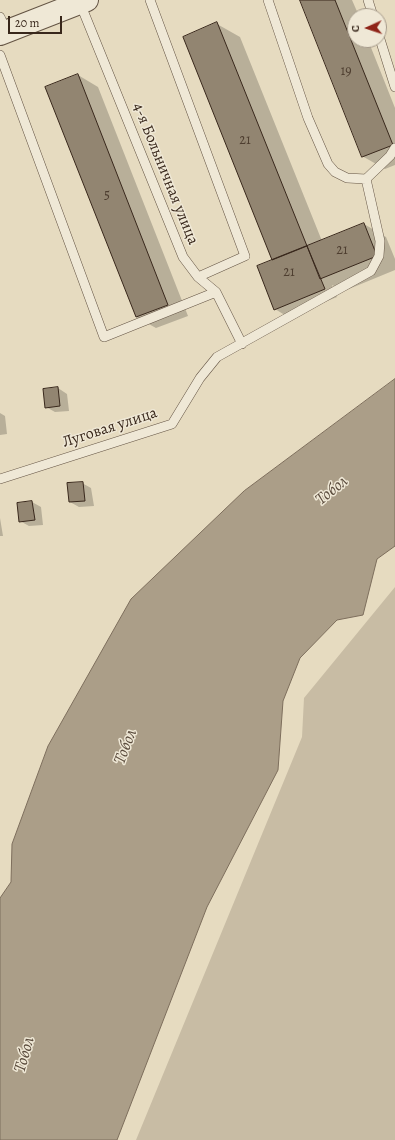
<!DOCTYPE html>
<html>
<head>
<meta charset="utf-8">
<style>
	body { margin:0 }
	#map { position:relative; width:395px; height:1140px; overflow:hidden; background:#e6dbc0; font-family:Alegreya,serif }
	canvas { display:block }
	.north { position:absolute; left:347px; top:8px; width:40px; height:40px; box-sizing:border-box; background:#efe8d6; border:1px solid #a69b8b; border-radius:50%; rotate:267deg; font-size:11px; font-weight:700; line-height:16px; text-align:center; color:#38271b }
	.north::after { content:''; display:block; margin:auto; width:14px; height:18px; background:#8f2418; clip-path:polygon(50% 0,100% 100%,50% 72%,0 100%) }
	.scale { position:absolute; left:8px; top:16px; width:54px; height:18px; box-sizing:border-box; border:2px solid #38271b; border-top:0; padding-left:5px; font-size:12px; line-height:14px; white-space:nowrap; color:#38271b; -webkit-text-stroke:3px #efe8d6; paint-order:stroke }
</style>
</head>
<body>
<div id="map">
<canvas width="395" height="1140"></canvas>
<div class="north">С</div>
<div class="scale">20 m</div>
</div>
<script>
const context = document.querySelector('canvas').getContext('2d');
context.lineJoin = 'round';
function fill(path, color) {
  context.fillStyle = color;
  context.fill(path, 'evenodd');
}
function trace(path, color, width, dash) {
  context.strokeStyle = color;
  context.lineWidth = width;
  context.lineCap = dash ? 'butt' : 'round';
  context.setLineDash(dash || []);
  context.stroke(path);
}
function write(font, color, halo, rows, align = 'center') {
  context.font = font + ' Alegreya,serif';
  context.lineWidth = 3;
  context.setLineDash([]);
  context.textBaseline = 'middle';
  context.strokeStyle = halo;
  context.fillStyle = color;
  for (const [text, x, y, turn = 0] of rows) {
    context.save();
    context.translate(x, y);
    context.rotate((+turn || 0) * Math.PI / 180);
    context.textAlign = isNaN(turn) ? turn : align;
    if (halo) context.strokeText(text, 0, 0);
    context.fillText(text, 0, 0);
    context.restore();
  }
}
const green = new Path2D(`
	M 395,587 L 395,1140 L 136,1140 L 302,737 L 304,698 Z`);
const water = new Path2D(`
	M 395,379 L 395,546 L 377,559 L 363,615 L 337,620 L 300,658 L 283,701 L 278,770 L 207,907 L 117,1140 L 0,1140 L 0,898 L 11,882 L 12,844 L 48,746 L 131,599 L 244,491 Z`);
const shadow = new Path2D(`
	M 301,0 L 352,0 L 359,16 L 355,16 L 355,40 L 368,40 L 395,108 L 395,165 L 385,169 L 362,156 Z
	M 217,24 L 240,37 L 322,241 L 364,224 L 386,237 L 395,259 L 395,270 L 344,291 L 332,285 L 337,297 L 288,317 L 275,309 L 275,260 Z
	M 78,75 L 98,87 L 188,316 L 156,328 L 136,317 Z
	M 58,388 L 67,394 L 69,411 L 55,412 L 46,407 Z
	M 0,413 L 5,416 L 7,434 L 0,435 Z
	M 82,483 L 91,488 L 94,506 L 79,507 L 70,502 Z
	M 32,502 L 41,507 L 43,525 L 29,526 L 20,521 Z
	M 0,518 L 3,536 L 0,536 Z`);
const building = new Path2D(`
	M 300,0 L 335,0 L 393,145 L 362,157 Z
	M 217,22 L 307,246 L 272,260 L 183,37 Z
	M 78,74 L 168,305 L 136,317 L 45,87 Z
	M 364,223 L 377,256 L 320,279 L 307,246 Z
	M 307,246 L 325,289 L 274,310 L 257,266 Z
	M 58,387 L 60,406 L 45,408 L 43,389 Z
	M 83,482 L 85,501 L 69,502 L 67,483 Z
	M 32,501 L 35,520 L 19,522 L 17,503 Z`);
const service = new Path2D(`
	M 150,0 L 245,256 L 198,277
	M 268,0 L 308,118 L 328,164 L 335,172 L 347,178 L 366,179
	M 368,0 L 373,16
	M 80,3 L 183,257 L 198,277 L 216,292 L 242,344
	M 0,17 L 7,32
	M 379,36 L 395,87
	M 0,55 L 104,337 L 216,292
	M 0,479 L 172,424 L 200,378 L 217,357 L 371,271 L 379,256 L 380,241 L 366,179 L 390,156 L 395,148`);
const tertiary = new Path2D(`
	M 0,34 L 87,0`);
const numberNames = [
	["19",346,72],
	["21",245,141],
	["5",107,196],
	["21",342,251],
	["21",289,273]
];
const streetNames = [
	["4-я Больничная улица",165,174,68],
	["Луговая улица",110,428,-18]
];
const waterNames = [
	["Тобол",332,491,-39],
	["Тобол",126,747,-69],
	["Тобол",25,1055,-74]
];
fill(green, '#c8bca4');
fill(water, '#ab9e88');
trace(water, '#7d6e5c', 1);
fill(shadow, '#0003');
fill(building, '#928571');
trace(building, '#38271b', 1);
trace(service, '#645444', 10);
trace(tertiary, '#645444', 24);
trace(service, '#efe8d6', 9);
trace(tertiary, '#efe8d6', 22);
write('14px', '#4e3e30', null, numberNames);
write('16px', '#38271b', '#efe8d6', streetNames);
write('italic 17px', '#5a4b3c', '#efe8d6', waterNames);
</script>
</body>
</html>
